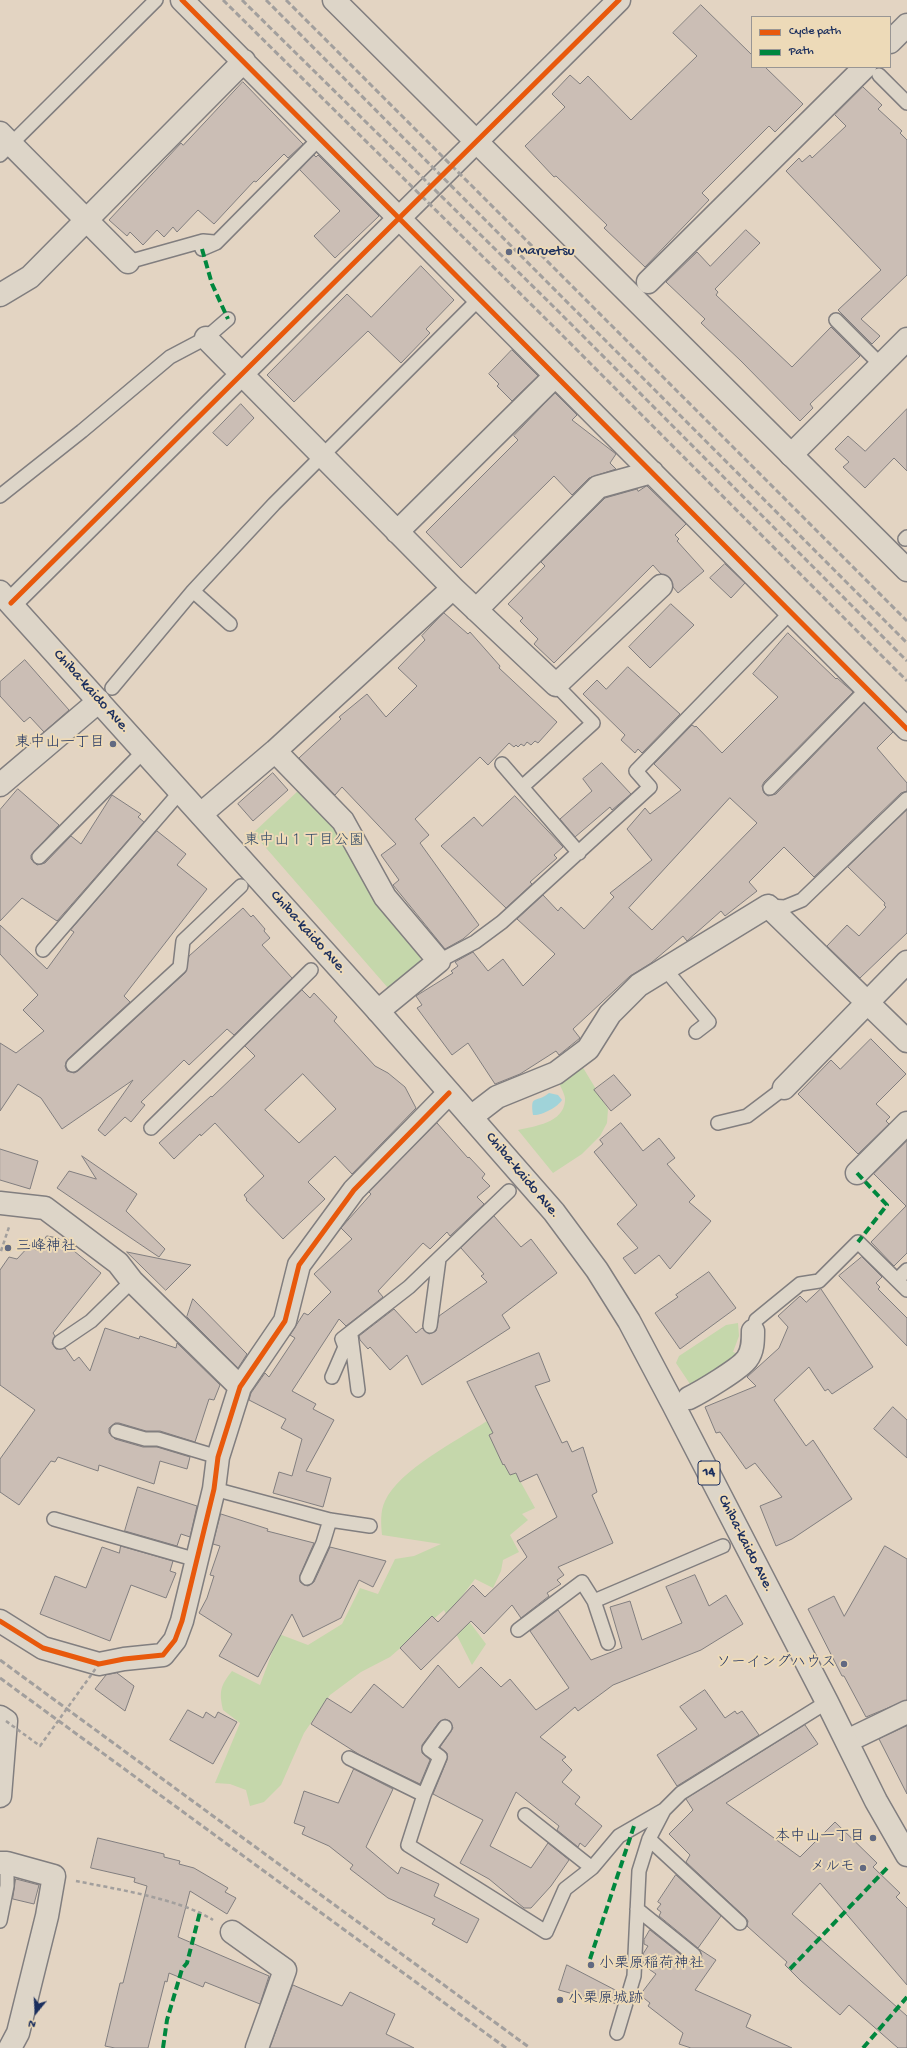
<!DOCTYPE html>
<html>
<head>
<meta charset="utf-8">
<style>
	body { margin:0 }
	#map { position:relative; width:907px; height:2048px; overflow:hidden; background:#e3d4c2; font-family:"Gochi Hand",sans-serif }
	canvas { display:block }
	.legend { position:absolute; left:751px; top:16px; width:140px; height:52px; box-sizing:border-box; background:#eddab8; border:1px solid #999694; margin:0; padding:5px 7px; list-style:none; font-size:12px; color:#1b2f5e }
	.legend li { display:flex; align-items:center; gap:8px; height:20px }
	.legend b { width:20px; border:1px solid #999694 }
	.north { position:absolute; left:16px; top:1992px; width:40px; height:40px; -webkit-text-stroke:3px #eddab8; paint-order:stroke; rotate:198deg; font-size:11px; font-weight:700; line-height:16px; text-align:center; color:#1b2f5e }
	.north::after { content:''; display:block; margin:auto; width:14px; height:18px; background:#1b2f5e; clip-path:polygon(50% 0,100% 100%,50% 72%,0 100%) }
</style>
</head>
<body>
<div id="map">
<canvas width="907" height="2048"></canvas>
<ul class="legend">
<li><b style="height:5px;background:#e8590c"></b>Cycle path</li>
<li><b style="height:5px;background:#00873e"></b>Path</li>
</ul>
<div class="north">N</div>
</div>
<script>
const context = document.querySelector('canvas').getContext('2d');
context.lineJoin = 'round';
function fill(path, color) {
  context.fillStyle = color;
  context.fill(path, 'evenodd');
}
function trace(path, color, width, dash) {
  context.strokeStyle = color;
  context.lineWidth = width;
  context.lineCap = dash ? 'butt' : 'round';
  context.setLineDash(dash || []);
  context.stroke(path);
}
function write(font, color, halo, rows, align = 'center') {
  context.font = font + ' "Gochi Hand","Klee One",sans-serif';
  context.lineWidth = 4;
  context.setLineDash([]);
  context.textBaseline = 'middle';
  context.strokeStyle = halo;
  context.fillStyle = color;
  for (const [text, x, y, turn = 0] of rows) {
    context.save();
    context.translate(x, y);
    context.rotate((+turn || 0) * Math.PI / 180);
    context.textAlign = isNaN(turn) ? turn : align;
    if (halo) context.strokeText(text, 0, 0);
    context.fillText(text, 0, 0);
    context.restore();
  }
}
const green = new Path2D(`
	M 299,790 L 335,827 L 369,892 L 421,954 L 420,964 L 388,988 L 253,833 Z
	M 582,1066 L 608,1109 L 607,1123 L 600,1136 L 582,1154 L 553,1173 L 518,1130 C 535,1126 563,1123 565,1101 C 566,1096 561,1088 559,1083 Z
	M 738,1323 L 739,1336 L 733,1352 L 736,1353 L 738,1357 L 698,1382 L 690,1384 L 676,1363 L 679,1356 L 726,1325 Z
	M 487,1421 L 535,1508 L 522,1514 L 528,1520 L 510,1535 L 519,1552 L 503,1560 L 501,1571 L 493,1588 L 475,1579 L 456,1604 L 486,1644 L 472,1665 L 444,1610 L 390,1657 L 361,1672 L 330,1695 L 304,1733 L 281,1785 L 264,1802 L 250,1806 L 246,1790 L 230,1784 L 215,1783 L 240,1723 L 223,1710 C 219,1692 220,1686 232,1671 L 260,1685 L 279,1634 L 308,1645 L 342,1624 L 360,1588 L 378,1594 L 395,1559 L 414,1556 L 441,1544 L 382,1535 C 381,1524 380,1511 385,1501 C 399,1470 458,1440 487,1421 Z`);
const water = new Path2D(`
	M 549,1093 L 558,1095 L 562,1100 C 558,1107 541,1116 533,1115 C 530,1093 536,1104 549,1093 Z`);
const building = new Path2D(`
	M 701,5 L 752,55 L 752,67 L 765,67 L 803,104 L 775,132 L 769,126 L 702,193 L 709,200 L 645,267 L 604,228 L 607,225 L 556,176 L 554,177 L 525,146 L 565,107 L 552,94 L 570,75 L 580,84 L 588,76 L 631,120 L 697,56 L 673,33 Z
	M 243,82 L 303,144 L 288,158 L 284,154 L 256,182 L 254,181 L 214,224 L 198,210 L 177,232 L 173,227 L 164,237 L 157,230 L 143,245 L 130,232 L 127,236 L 109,220 L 181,143 L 183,145 Z
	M 863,87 L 882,105 L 878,109 L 902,131 L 900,133 L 907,140 L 907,275 L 861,319 L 880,336 L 872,344 L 838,310 L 881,270 L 786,171 L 799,158 L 802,162 L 810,155 L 812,158 L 846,126 L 835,115 Z
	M 314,155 L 316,157 L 318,155 L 379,216 L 335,258 L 314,236 L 340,211 L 300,170 Z
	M 746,230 L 760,243 L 715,289 L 718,292 L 716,295 L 792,367 L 831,327 L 860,356 L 810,404 L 813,408 L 800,421 L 741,361 L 701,323 L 705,319 L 666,282 L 697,252 L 710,266 Z
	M 421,266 L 454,300 L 426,329 L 430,333 L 401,363 L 368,331 L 294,402 L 267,375 L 347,294 L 371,317 Z
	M 512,350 L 538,376 L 512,401 L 497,386 L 499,384 L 489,374 Z
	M 555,393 L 577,415 L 572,420 L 616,454 L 610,463 L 616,469 L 589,478 L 572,495 L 554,476 L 461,568 L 426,532 L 518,440 L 514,436 Z
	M 241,404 L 254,418 L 227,446 L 213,433 Z
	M 907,409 L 907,471 L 894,458 L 865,488 L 843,467 L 849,462 L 835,449 L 848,436 L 865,451 Z
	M 647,486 L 686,524 L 675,535 L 679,539 L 677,541 L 704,571 L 678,593 L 673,587 L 670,578 L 661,574 L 653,565 L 554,663 L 534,644 L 538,639 L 520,621 L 523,618 L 508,604 L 545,566 L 541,562 L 605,498 L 637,489 L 638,491 Z
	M 725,564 L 745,583 L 731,598 L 710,578 Z
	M 671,604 L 694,625 L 650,668 L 629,647 Z
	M 444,613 L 468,634 L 470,632 L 500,666 L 499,668 L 557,722 L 538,743 L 535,741 L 531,745 L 527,742 L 524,746 L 521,744 L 518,747 L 516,745 L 514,747 L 509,743 L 488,765 L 480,757 L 415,819 L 429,835 L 420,843 L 479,925 L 463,939 L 445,949 L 393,885 L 399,880 L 381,855 L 396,844 L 342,787 L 335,795 L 299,758 L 341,719 L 339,717 L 367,694 L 386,717 L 417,686 L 398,668 L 425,640 L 422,636 Z
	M 788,633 L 836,679 L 837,678 L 853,692 L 764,782 L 762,786 L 764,793 L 768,796 L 776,794 L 864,703 L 893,732 L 877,748 L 907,783 L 907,791 L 901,793 L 814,877 L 784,847 L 749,882 L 757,891 L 725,916 L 721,911 L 687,941 L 683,936 L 651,963 L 630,976 L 573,1029 L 580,1038 L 559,1055 L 556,1051 L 520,1074 L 495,1084 L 468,1043 L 452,1055 L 417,1008 L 422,1005 L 416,996 L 453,973 L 451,971 L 458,966 L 455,962 L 473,952 L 488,971 L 503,959 L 523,986 L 555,954 L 517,919 L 543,895 L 558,911 L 561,907 L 584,929 L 614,897 L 610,893 L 652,860 L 627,829 L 645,808 L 650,814 L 681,790 L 654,764 L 692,725 L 695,727 L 696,726 L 722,753 L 778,697 L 753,674 ZM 730,798 L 757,823 L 652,930 L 629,908 Z
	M 25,660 L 69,710 L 44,732 L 30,717 L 24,722 L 0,696 L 0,682 Z
	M 628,667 L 680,714 L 642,753 L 638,749 L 635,753 L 621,740 L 625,735 L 583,694 L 597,680 L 606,689 Z
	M 602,763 L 631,794 L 612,810 L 610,807 L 575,837 L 560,819 L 592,791 L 583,779 Z
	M 273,773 L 288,790 L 253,821 L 238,804 Z
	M 18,789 L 59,825 L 31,855 L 31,859 L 37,865 L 45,863 L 71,836 L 81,844 L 112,795 L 141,814 L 138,817 L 144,822 L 57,921 L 22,898 L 0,921 L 0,810 Z
	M 515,796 L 563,847 L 554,855 L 557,858 L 530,882 L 532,884 L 506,908 L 441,846 L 474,817 L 482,826 Z
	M 907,810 L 907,933 L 860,978 L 827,946 L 847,925 L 859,936 L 886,907 L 884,905 L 885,903 L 848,867 Z
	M 157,831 L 186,854 L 177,865 L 207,889 L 124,996 L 130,1002 L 68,1059 L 65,1066 L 67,1071 L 74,1073 L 78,1071 L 185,973 L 189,956 L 243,908 L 251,917 L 253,915 L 265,929 L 264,931 L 270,938 L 262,945 L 292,978 L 234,1035 L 227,1029 L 189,1065 L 184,1060 L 141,1102 L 145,1105 L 131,1122 L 125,1117 L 105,1136 L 98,1130 L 133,1080 L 62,1129 L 41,1098 L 18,1084 L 0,1111 L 0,1043 L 16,1053 L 44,1031 L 23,1010 L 38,995 L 0,954 L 0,925 L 47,969 L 74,932 L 71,930 Z
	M 302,990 L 310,998 L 314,993 L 337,1017 L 334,1021 L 375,1066 L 388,1073 L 405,1087 L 416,1108 L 352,1174 L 335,1156 L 308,1182 L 325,1199 L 283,1239 L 246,1200 L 247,1199 L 244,1195 L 264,1176 L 215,1123 L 201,1136 L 200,1134 L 174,1159 L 159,1143 L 211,1096 L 212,1097 L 255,1056 L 245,1046 ZM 303,1074 L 336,1109 L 299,1143 L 265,1110 Z
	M 871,1039 L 906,1074 L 876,1104 L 890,1117 L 886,1121 L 889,1124 L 858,1154 L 798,1094 L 831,1060 L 840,1069 Z
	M 614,1075 L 631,1095 L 611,1111 L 594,1090 Z
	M 437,1123 L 468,1158 L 469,1157 L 485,1174 L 482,1178 L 490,1186 L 477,1197 L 484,1204 L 450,1236 L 447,1232 L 430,1249 L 423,1243 L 378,1291 L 383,1297 L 346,1326 L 339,1319 L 292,1391 L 316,1404 L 313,1409 L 334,1420 L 306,1471 L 331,1478 L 323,1507 L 273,1493 L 279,1472 L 292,1476 L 302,1439 L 281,1428 L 286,1419 L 249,1400 L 251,1393 L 265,1373 L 269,1377 L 295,1338 L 290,1335 L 304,1313 L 308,1315 L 331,1292 L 314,1274 L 352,1239 L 341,1228 L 371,1194 L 369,1192 Z
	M 621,1123 L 643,1151 L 659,1138 L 675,1158 L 667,1164 L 695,1196 L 689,1202 L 711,1221 L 670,1269 L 659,1255 L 635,1274 L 623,1258 L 638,1248 L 617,1224 L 637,1205 L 594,1152 L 603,1144 L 600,1140 Z
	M 907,1141 L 907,1253 L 894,1266 L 871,1242 L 906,1206 L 874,1174 Z
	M 0,1149 L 38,1161 L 30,1189 L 0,1180 Z
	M 82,1156 L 137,1194 L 126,1211 L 165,1249 L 159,1257 L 57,1188 L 69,1171 L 96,1179 Z
	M 494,1216 L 521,1247 L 531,1239 L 557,1273 L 502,1315 L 510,1328 L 422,1385 L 407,1355 L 390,1370 L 370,1347 L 368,1349 L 360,1340 L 359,1336 L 394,1309 L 416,1333 L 422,1328 L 429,1334 L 436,1331 L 439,1316 L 487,1282 L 481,1276 L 484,1274 L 461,1248 Z
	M 47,1236 L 58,1238 L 101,1273 L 53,1333 L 55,1336 L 52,1343 L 56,1349 L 65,1348 L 74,1361 L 79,1357 L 90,1371 L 105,1328 L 139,1339 L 140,1336 L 176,1348 L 177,1343 L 220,1385 L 214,1400 L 209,1399 L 195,1442 L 160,1431 L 146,1431 L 119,1423 L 115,1423 L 109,1428 L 109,1433 L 115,1439 L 143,1447 L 157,1447 L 190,1457 L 187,1469 L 160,1461 L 154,1484 L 99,1465 L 98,1471 L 58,1457 L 55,1462 L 51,1461 L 19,1505 L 0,1492 L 0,1459 L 35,1410 L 0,1385 L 0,1270 L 9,1257 L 17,1259 L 30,1245 L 36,1250 Z
	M 127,1252 L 191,1265 L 166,1290 Z
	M 862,1257 L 882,1277 L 876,1283 L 880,1287 L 878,1289 L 907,1318 L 907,1346 L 839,1276 Z
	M 709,1272 L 736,1308 L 680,1349 L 655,1313 L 678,1297 L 676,1295 Z
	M 821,1289 L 873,1367 L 832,1394 L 828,1389 L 825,1391 L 809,1367 L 774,1400 L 806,1446 L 813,1440 L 852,1499 L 792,1539 L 776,1546 L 760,1506 L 782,1497 L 755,1463 L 746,1469 L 720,1432 L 716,1433 L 705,1407 L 756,1386 L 747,1377 L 779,1348 L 788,1327 L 778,1316 L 800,1296 L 806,1302 Z
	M 193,1299 L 247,1354 L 238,1368 L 187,1317 Z
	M 539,1353 L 550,1381 L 535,1386 L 562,1443 L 567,1441 L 572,1452 L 583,1447 L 597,1492 L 592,1495 L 613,1543 L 558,1567 L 564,1575 L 557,1580 L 561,1584 L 547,1593 L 549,1596 L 521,1618 L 512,1605 L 484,1634 L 471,1621 L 421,1670 L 400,1648 L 432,1616 L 438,1622 L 473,1585 L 485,1597 L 527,1557 L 517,1541 L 557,1517 L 537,1474 L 520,1482 L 516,1473 L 510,1475 L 504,1464 L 503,1465 L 489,1435 L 493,1433 L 467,1382 Z
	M 893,1407 L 907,1420 L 907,1458 L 874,1429 Z
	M 138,1487 L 197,1506 L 190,1537 L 181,1534 L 177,1546 L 125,1531 Z
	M 221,1514 L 268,1529 L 267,1531 L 314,1543 L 300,1575 L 300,1582 L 304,1585 L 308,1586 L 314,1582 L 330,1547 L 386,1561 L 373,1587 L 359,1580 L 341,1618 L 303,1637 L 292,1614 L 258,1677 L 219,1656 L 232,1634 L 199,1613 L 207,1598 L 214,1576 L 210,1575 L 220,1546 L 213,1544 Z
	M 121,1546 L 173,1561 L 170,1571 L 176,1573 L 166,1598 L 131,1585 L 110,1641 L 40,1614 L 55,1576 L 86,1588 L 102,1547 L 119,1553 Z
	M 885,1546 L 907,1559 L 907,1700 L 866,1717 L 844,1676 L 842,1676 L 808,1609 L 834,1596 L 844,1616 Z
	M 695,1575 L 709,1606 L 726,1595 L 743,1624 L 701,1650 L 613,1685 L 578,1711 L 575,1707 L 540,1737 L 566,1757 L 562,1760 L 572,1770 L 562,1782 L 580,1797 L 575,1804 L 602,1826 L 585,1847 L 580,1843 L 578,1847 L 557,1830 L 559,1826 L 516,1792 L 490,1846 L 531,1868 L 548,1843 L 569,1860 L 551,1886 L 531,1908 L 524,1908 L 489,1879 L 460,1863 L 483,1820 L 433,1794 L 447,1760 L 447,1753 L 440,1747 L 453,1728 L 450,1721 L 445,1719 L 439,1722 L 422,1745 L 422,1753 L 430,1760 L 420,1784 L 360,1755 L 311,1724 L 327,1698 L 351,1713 L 374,1684 L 403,1708 L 438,1665 L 459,1688 L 481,1667 L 501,1687 L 510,1679 L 536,1710 L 569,1688 L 530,1631 L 558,1610 L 591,1660 L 622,1648 L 610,1607 L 630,1601 L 642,1640 L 682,1623 L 666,1587 Z
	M 117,1673 L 134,1686 L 125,1711 L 95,1689 L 106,1675 Z
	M 705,1690 L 725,1718 L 735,1711 L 737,1714 L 742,1711 L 759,1735 L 677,1786 L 657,1755 L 697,1729 L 680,1707 Z
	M 188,1710 L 203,1718 L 206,1712 L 215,1718 L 218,1712 L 237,1722 L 213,1764 L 170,1740 Z
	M 805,1725 L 818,1744 L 726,1803 L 800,1857 L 835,1822 L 877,1863 L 873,1867 L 900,1893 L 896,1897 L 907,1908 L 907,1985 L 820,1883 L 792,1914 L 907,2016 L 907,2048 L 898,2048 L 849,2005 L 840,2015 L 801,1981 L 785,1965 L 787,1962 L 747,1926 L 748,1921 L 745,1917 L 686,1862 L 690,1855 L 669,1834 L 693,1810 L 686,1799 Z
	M 907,1726 L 907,1794 L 879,1739 Z
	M 354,1769 L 393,1789 L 366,1847 L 398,1874 L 401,1867 L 439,1884 L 434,1896 L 479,1919 L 467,1943 L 432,1924 L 435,1919 L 388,1898 L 350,1869 L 353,1865 L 329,1846 L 302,1834 L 305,1827 L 294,1823 L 304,1791 L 338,1803 Z
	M 98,1838 L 164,1854 L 164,1857 L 180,1861 L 179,1864 L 194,1868 L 228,1888 L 225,1892 L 236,1898 L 227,1914 L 190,1891 L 178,1937 L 269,1976 L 260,2004 L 205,1982 L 203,1987 L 169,1973 L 167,1982 L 165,1981 L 148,2048 L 115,2048 L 105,2046 L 120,1983 L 123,1983 L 147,1886 L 134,1882 L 135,1878 L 91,1868 Z
	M 676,1875 L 721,1916 L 698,1948 L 659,1916 L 661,1912 L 657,1909 L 661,1904 L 658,1902 Z
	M 16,1879 L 39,1885 L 34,1904 L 13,1899 Z
	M 650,1930 L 689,1961 L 696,1963 L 700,1960 L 702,1956 L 699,1949 L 716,1960 L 695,1990 L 751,2015 L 746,2027 L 792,2048 L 691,2048 L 679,2044 L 683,2033 L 648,2006 L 650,2003 L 640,1995 L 656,1974 L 643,1965 L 643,1954 L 648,1946 L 644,1944 L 644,1940 Z
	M 567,1965 L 621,1993 L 617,2004 L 585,1994 L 584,1997 L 559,1990 Z
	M 293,1985 L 342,2006 L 350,1992 L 395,2014 L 386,2034 L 414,2048 L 270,2048 Z`);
const path = new Path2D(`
	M 1,1251 L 9,1227
	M 76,1881 C 116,1889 180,1899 213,1920`);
const service = new Path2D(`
	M 879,75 L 907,103
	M 0,155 L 156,0
	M 202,249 L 216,243 L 319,139
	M 128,262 L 203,241 L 214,242
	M 836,320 L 881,365
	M 0,496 L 82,431 L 170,357 L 206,338 L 228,319
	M 905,539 L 907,537
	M 193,591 L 230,624
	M 112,688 L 193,591 L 274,504 L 479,299
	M 502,764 L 579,853
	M 522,787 L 593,723 L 556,685
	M 770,788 L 867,689
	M 39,857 L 144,751
	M 768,906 L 785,907 L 802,900 L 907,799
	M 43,950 L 180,792
	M 439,961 L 475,942 L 502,922 L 650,787 L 636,771 L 790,613
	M 665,969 L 709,1022 L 696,1032
	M 73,1065 L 180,967 L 183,941 L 241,886
	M 718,1123 L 747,1116 L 784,1088
	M 151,1128 L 311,970
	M 897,1280 L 907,1270
	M 430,1326 L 439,1259
	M 753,1331 L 756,1320 L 800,1284 L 819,1281 L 858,1242 L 907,1290
	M 351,1335 L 358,1390
	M 60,1342 L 91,1321 L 132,1281
	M 332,1377 L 345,1347 L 342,1339 L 409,1287 L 509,1191
	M 117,1431 L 145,1439 L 158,1439 L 218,1457
	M 214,1489 L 330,1520 L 370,1526
	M 54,1519 L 197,1560
	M 307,1578 L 323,1543 L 330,1520
	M 594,1601 L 608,1643
	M 518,1630 L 582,1582 L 594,1601 L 723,1546
	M 445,1727 L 429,1749 L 440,1757 L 424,1795 L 408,1845 L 546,1932 L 565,1889 L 592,1868 L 619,1836 L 664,1810 L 681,1793 L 827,1702
	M 349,1758 L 424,1795
	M 525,1815 L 592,1868
	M 649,1839 L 740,1923
	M 637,1909 L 694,1955
	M 0,1921 L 7,1886 L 7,1863
	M 617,2033 L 634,1976 L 639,1871 L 649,1839 L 664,1810`);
const minor = new Path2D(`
	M 182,0 L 907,729
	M 890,42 L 907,25
	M 0,133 L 128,262
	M 648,282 L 865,67
	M 0,295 L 30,277 L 244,61
	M 206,338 L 453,588 L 556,685 L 661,586
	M 791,455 L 907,339
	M 397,532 L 555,376
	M 11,603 L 619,0
	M 476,610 L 598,487 L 652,472
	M 275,751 L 343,821 L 385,897 L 439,961 L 378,1011
	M 0,785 L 99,701
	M 201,814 L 275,751 L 453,588
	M 784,1088 L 907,962
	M 471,1117 L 497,1097 L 556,1073 L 588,1049 L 610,1014 L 639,985 L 768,906 L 907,1041
	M 857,1173 L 907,1123
	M 0,1203 L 45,1208 L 118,1263 L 132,1281 L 240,1387
	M 689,1398 C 701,1392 740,1369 747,1359 C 753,1351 753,1341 753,1331
	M 0,1621 L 43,1648 L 99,1664 L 124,1659 L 163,1655 L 175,1640 L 182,1621 L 214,1489 L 218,1457 L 240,1387 L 285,1321 L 299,1265 L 354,1190 L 449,1093
	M 0,1717 L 6,1721 L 0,1796
	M 847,1741 L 907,1712
	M 0,1863 L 7,1863 L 54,1876 L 47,1916 L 18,2033 L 10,2048
	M 232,1932 L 285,1970 L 257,2048`);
const tertiary = new Path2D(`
	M 334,0 L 907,570`);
const trunk = new Path2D(`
	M 0,592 L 378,1011 L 554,1212 L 597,1270 L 629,1321 L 673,1404 L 827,1702 L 876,1801 L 907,1855`);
const rail = new Path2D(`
	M 223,0 L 551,324 L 907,681
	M 242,0 L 560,313 L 907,661
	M 266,0 L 907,643
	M 286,0 L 907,621
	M 0,1660 L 530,2048
	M 0,1678 L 506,2048`);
const pathBridge = new Path2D(`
	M 6,1721 L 40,1746 L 99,1664`);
const quiet = new Path2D(`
	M 202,249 L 212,284 L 228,319
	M 857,1173 L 887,1205 L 858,1242
	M 590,1959 L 634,1826
	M 790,1969 L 889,1866
	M 163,2048 L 167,2020 L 182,1969 L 187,1963 L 200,1912
	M 863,2048 L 907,1997`);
const cycleway = new Path2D(`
	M 182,0 L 907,729
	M 11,603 L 619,0
	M 0,1621 L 43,1648 L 99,1664 L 124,1659 L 163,1655 L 175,1640 L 182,1621 L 214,1489 L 218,1457 L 240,1387 L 285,1321 L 299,1265 L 354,1190 L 449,1093`);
const markers = [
	[509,252,4,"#616981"],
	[113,744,4,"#616981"],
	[8,1248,4,"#616981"],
	[844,1664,4,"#616981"],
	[873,1838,4,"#616981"],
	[863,1868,4,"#616981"],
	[591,1965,4,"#616981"],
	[560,2000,4,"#616981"]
];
const shields = [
	[709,1473,22]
];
const shieldNames = [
	["14",709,1473]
];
const poiNames = [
	["Maruetsu",517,252],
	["東中山一丁目",105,744,"right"],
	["三峰神社",16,1248],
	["ソーイングハウス",836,1664,"right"],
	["本中山一丁目",865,1838,"right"],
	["メルモ",855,1868,"right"],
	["小栗原稲荷神社",599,1965],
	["小栗原城跡",568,2000]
];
const streetNames = [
	["Chiba-kaido Ave.",91,692,48],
	["Chiba-kaido Ave.",308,933,48],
	["Chiba-kaido Ave.",522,1176,50],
	["Chiba-kaido Ave.",745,1544,63]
];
const parkNames = [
	["東中山１丁目公園",304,842]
];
fill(green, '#c5d7ab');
fill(water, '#a0d3d9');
fill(building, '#cbbeb5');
trace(building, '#817e7f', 1);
trace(service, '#817e7f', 16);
trace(minor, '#817e7f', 25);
trace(tertiary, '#817e7f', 25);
trace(trunk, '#817e7f', 25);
trace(path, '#a29f9d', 2.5, [4, 3]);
trace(service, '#ddd5c8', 13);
trace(minor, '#ddd5c8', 22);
trace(tertiary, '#ddd5c8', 22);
trace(trunk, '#ddd5c8', 22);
trace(rail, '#a29f9d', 3, [6, 3]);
trace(pathBridge, '#a29f9d', 2.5, [4, 3]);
trace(quiet, '#00873e', 4, [8, 4]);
trace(cycleway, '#e8590c', 5);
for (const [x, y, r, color] of markers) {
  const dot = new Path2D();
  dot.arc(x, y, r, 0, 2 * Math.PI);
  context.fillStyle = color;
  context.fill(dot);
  trace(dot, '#eddab8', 1.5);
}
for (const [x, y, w] of shields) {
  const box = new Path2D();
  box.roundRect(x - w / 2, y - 12, w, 24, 3);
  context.fillStyle = '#eddab8';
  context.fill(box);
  trace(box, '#1b2f5e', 1);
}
write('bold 14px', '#1b2f5e', null, shieldNames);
write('15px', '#1b2f5e', '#eddab8', poiNames, 'left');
write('15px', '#1b2f5e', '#eddab8', streetNames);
write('15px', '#314967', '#eddab8', parkNames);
</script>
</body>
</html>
